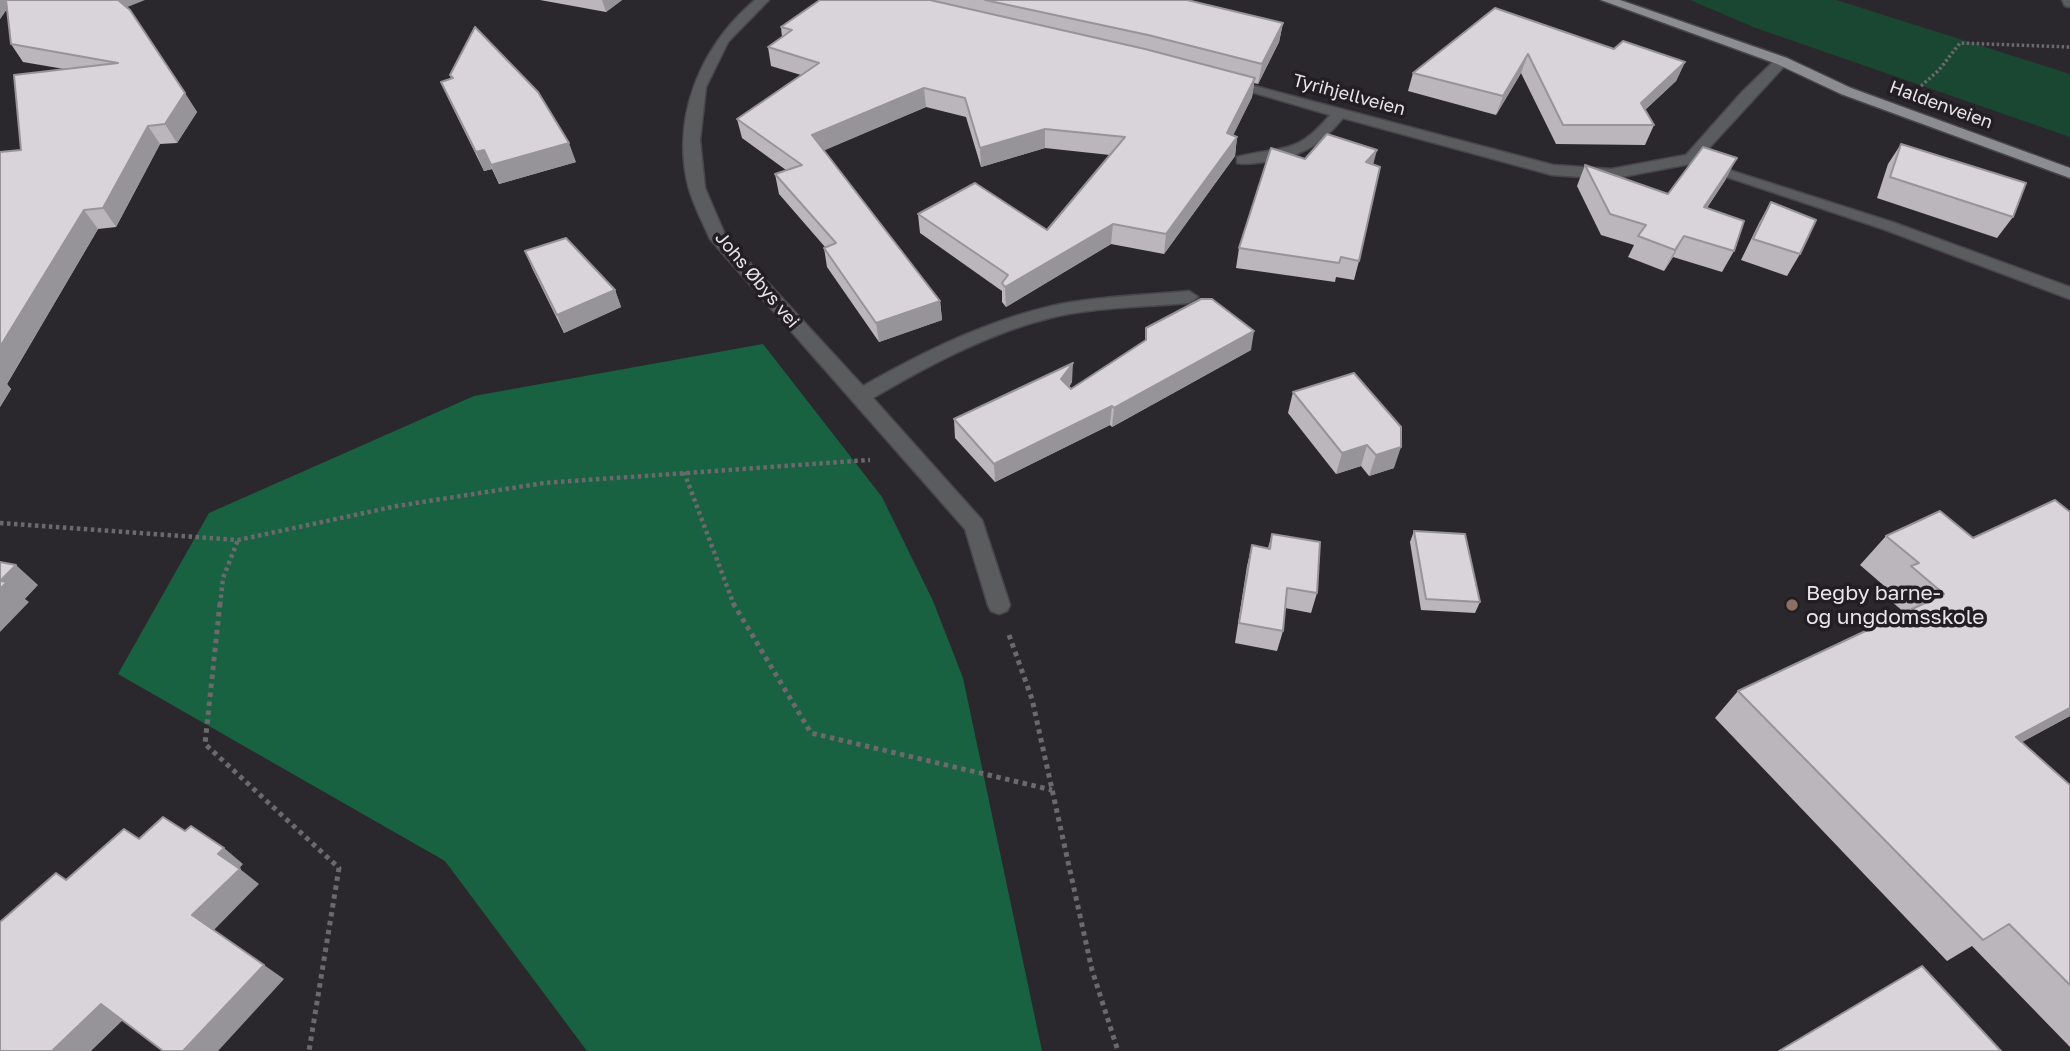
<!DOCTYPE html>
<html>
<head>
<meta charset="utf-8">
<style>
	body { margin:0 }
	canvas { display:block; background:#2b282d }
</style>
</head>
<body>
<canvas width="2070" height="1051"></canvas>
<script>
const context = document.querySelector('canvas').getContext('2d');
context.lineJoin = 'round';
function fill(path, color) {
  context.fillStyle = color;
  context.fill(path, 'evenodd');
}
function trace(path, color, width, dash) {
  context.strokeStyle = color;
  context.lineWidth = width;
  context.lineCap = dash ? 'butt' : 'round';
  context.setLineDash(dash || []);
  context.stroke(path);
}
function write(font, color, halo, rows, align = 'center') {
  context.font = font + ' "Golos Text",sans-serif';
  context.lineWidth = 7;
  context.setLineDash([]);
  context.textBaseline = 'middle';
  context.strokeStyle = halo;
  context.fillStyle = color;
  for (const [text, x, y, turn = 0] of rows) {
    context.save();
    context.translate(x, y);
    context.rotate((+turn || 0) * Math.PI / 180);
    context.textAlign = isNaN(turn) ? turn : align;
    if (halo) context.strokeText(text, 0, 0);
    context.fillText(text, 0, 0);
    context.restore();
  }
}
const green = new Path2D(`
	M 1690,0 L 1836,0 L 2070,74 L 2070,137 L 1756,28 Z`);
const forest = new Path2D(`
	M 763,344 L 882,497 L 933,601 L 963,678 L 1042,1051 L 587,1051 L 445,861 L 118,674 L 209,513 L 474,396 Z`);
const pathFar2 = new Path2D(`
	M 1921,86 L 1939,70 L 1960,43 L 2070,47`);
const pathFar1 = new Path2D(`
	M 684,472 L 734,605
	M 0,523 L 238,540 L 397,506 L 544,483 L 870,460
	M 220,605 L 223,578 L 238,540`);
const path = new Path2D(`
	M 220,603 L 205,744 L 339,868 L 309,1051
	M 733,603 L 811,733 L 1052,790
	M 1009,635 L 1032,699 L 1092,970 L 1118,1051`);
const minor = new Path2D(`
	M 755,0 L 769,0 L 728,42 L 706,87 L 700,140 L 705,188 L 726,237 L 863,386 C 927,350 994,317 1066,303 C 1106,296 1148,295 1189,291 L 1198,297 L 1189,303 C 1143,307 1095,307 1050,318 C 987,334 929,365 873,398 L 982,520 L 1010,605 L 1007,611 L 999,614 L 991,611 L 988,605 L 965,529 L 710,239 C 703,223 694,206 689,189 C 670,117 701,46 755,0 Z
	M 2062,0 L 2070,0 L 2070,7 L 2065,6 Z
	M 1777,58 L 1789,61 L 1698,160 L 1895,223 L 2070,287 L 2070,299 L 1883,229 L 1697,167 L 1695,163 L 1611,179 L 1552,175 L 1343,118 C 1320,146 1300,157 1264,162 C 1255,163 1245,165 1237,163 L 1237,157 C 1283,145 1296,156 1330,115 L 1221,83 L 1228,79 L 1553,165 L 1611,169 L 1686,155 L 1742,92 Z`);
const major = new Path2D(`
	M 1601,0 L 1620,0 L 1787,58 L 1851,88 L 2070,168 L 2070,178 L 1841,94 L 1777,64 Z`);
const wall = new Path2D(`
	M 0,0 L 127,7 L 197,112 L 177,143 L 160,144 L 116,227 L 98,229 L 7,384 L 11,389 L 0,407 L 21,150 L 64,69 L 23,62 L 11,44 L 7,9 L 0,19 Z
	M 540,0 L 622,0 L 606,12 Z
	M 820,0 L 1187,0 L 1283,23 L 1279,42 L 1258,84 L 1254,83 L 1252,97 L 1233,135 L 1237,137 L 1235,156 L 1164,254 L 1111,244 L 1006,307 L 1002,302 L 1002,291 L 920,233 L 918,214 L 1047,230 L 1110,155 L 1045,148 L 981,167 L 966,117 L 926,107 L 824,150 L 940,301 L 942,320 L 879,342 L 827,267 L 824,248 L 825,247 L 779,194 L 775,174 L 786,170 L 742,138 L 737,119 L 801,75 L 771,66 L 768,47 L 782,37 L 781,27 Z
	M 1495,8 L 1614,49 L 1685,62 L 1676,81 L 1645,110 L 1654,125 L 1645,145 L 1556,144 L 1521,73 L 1496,115 L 1408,91 L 1413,73 Z
	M 450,75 L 576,162 L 499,184 L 492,169 L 484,171 L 449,100 L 441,82 L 451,79 Z
	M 1901,144 L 2013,217 L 1997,238 L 1877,198 L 1888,164 Z
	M 1305,159 L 1373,165 L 1359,261 L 1354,280 L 1336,277 L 1335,282 L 1236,268 L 1239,248 Z
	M 1585,165 L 1668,194 L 1726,179 L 1707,208 L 1734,251 L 1722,272 L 1673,257 L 1664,271 L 1628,257 L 1634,245 L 1601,235 L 1577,186 Z
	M 1771,202 L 1800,254 L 1787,276 L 1741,260 L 1759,223 Z
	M 525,251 L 615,290 L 621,307 L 564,333 L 532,268 Z
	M 1146,328 L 1251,350 L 1112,427 L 1110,425 L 995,482 L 955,438 L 954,419 L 1072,382 L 1069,387 L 1071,389 L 1145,341 Z
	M 1354,373 L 1394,468 L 1369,476 L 1361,466 L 1336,474 L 1288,413 L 1293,392 Z
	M 1940,511 L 2070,716 L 2022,742 L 2070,785 L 2070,1047 L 1972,946 L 1947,961 L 1715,718 L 1738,691 L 1905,613 L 1884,595 L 1889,590 L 1860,565 L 1886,536 Z
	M 1414,531 L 1480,602 L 1475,613 L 1421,610 L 1410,542 Z
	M 1272,534 L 1317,593 L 1311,613 L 1285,608 L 1283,631 L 1277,651 L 1235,643 L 1247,566 L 1252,545 L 1268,548 Z`);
const shadedWall = new Path2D(`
	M 0,0 L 10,0 L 11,2 L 0,19 Z
	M 114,0 L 145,0 L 120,10 Z
	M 602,0 L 622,0 L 606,12 Z
	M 1283,23 L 1279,42 L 1258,84 L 1262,64 Z
	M 1528,54 L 1521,73 L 1496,115 L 1503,96 Z
	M 1685,62 L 1676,81 L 1632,122 L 1641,103 Z
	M 1255,78 L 1252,97 L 1225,152 L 1227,133 Z
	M 924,88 L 926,107 L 816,154 L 812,135 Z
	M 185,93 L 197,112 L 177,143 L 165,124 Z
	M 148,126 L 160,144 L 116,227 L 103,208 Z
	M 1045,129 L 1045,148 L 981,167 L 980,148 Z
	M 1237,137 L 1235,156 L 1164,254 L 1166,234 Z
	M 569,143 L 576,162 L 499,184 L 491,165 Z
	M 484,150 L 492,169 L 484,171 L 476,152 Z
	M 1377,150 L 1372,169 L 1366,162 Z
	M 1737,158 L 1726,179 L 1693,228 L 1704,207 Z
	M 84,210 L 98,229 L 7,384 L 11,389 L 0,407 L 0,347 Z
	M 1113,224 L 1111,244 L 1006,307 L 1005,287 Z
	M 1684,236 L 1673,257 L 1664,271 L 1675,250 Z
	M 615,290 L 621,307 L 564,333 L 557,315 Z
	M 940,301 L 942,320 L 879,342 L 876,323 Z
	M 1254,331 L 1251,350 L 1112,427 L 1114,408 Z
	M 1073,363 L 1072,382 L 1061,398 L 1061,379 Z
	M 1112,406 L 1110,425 L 995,482 L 994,464 Z
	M 1367,445 L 1361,466 L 1336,474 L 1342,453 Z
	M 1401,447 L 1394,468 L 1369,476 L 1376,455 Z
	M 16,565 L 38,585 L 25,599 L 29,602 L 0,632 L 0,581 Z
	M 2070,708 L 2070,716 L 1983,763 L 2016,737 Z
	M 224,848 L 243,864 L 238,870 L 218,854 Z
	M 240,869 L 259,884 L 214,930 L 284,979 L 218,1051 L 183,1051 L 192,915 Z
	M 101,1004 L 126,1017 L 91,1051 L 52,1051 Z`);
const building = new Path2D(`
	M 6,0 L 118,0 L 130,10 L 185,93 L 165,124 L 148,126 L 103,208 L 84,210 L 0,347 L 0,152 L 21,150 L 14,75 L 118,63 L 11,44 Z
	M 820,0 L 930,0 L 1145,49 L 1255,78 L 1227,133 L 1237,137 L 1166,234 L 1113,224 L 1005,287 L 1002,283 L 1008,275 L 918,214 L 975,183 L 1047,230 L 1125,137 L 1045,129 L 980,148 L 965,98 L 924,88 L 812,135 L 940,301 L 876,323 L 824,248 L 836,243 L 775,174 L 802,165 L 737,119 L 819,63 L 768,47 L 792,30 L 781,27 Z
	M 985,0 L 1187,0 L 1283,23 L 1262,64 L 1148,35 Z
	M 1495,8 L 1614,49 L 1623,41 L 1685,62 L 1641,103 L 1654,125 L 1563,125 L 1528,54 L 1503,96 L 1413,73 Z
	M 475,27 L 538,92 L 569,143 L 491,165 L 484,150 L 476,152 L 441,82 L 453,78 L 450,75 Z
	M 1327,134 L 1377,150 L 1366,162 L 1380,167 L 1359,261 L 1341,257 L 1339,263 L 1239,248 L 1271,148 L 1305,159 Z
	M 1901,144 L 2026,183 L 2013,217 L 1890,177 Z
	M 1703,147 L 1737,158 L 1704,207 L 1744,221 L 1734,251 L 1684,236 L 1675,250 L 1638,236 L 1646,225 L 1610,214 L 1585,165 L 1668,194 Z
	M 1771,202 L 1816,220 L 1800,254 L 1753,239 Z
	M 566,238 L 615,290 L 557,315 L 525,251 Z
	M 1201,299 L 1212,299 L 1254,331 L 1114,408 L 1112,406 L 994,464 L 954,419 L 1073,363 L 1061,379 L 1071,389 L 1146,340 L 1146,328 Z
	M 1354,373 L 1401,427 L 1401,447 L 1376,455 L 1367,445 L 1342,453 L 1293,392 Z
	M 2055,500 L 2070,512 L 2070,708 L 2016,737 L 2070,785 L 2070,985 L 2009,924 L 1983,940 L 1738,691 L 1944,594 L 1911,566 L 1919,563 L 1886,536 L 1940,511 L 1973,538 Z
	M 1414,531 L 1465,534 L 1480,602 L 1426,599 Z
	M 1272,534 L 1320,542 L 1317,593 L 1287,588 L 1283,631 L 1239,623 L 1252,545 L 1270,549 Z
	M 0,562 L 16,565 L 0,581 Z
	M 0,581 L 7,582 L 0,589 Z
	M 163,817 L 185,831 L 191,826 L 224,848 L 218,854 L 240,869 L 192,915 L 264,965 L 183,1051 L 163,1051 L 101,1004 L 52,1051 L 0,1051 L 0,922 L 56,873 L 66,880 L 124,829 L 139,839 Z
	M 1922,966 L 2001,1051 L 1779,1051 Z`);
const markers = [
	[1792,605,7,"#8d6e63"]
];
const farStreetnames = [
	["Tyrihjellveien",1349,95,15],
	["Haldenveien",1941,105,20],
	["Johs Øbys vei",757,280,50]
];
const poiNames = [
	["Begby barne-",1806,593],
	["og ungdomsskole",1806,617]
];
fill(green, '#194731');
fill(forest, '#186141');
trace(minor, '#49464b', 3);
trace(major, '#49464b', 3);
trace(pathFar2, '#6c696e', 3.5, [2.5, 2.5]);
trace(pathFar1, '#6c696e', 4.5, [3.5, 3.5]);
trace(path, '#6c696e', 5, [4.5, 4.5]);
fill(minor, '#5a5c5e');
fill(major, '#8b8d93');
fill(wall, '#bab6bb');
fill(shadedWall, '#979499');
fill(building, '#d8d4da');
trace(building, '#979499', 2);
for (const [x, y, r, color] of markers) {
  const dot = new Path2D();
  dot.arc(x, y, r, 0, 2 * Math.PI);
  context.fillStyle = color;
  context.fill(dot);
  trace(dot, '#221e23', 2.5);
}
write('18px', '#e8e5e8', '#221e23', farStreetnames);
write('21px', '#e8e5e8', '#221e23', poiNames, 'left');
</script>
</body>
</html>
